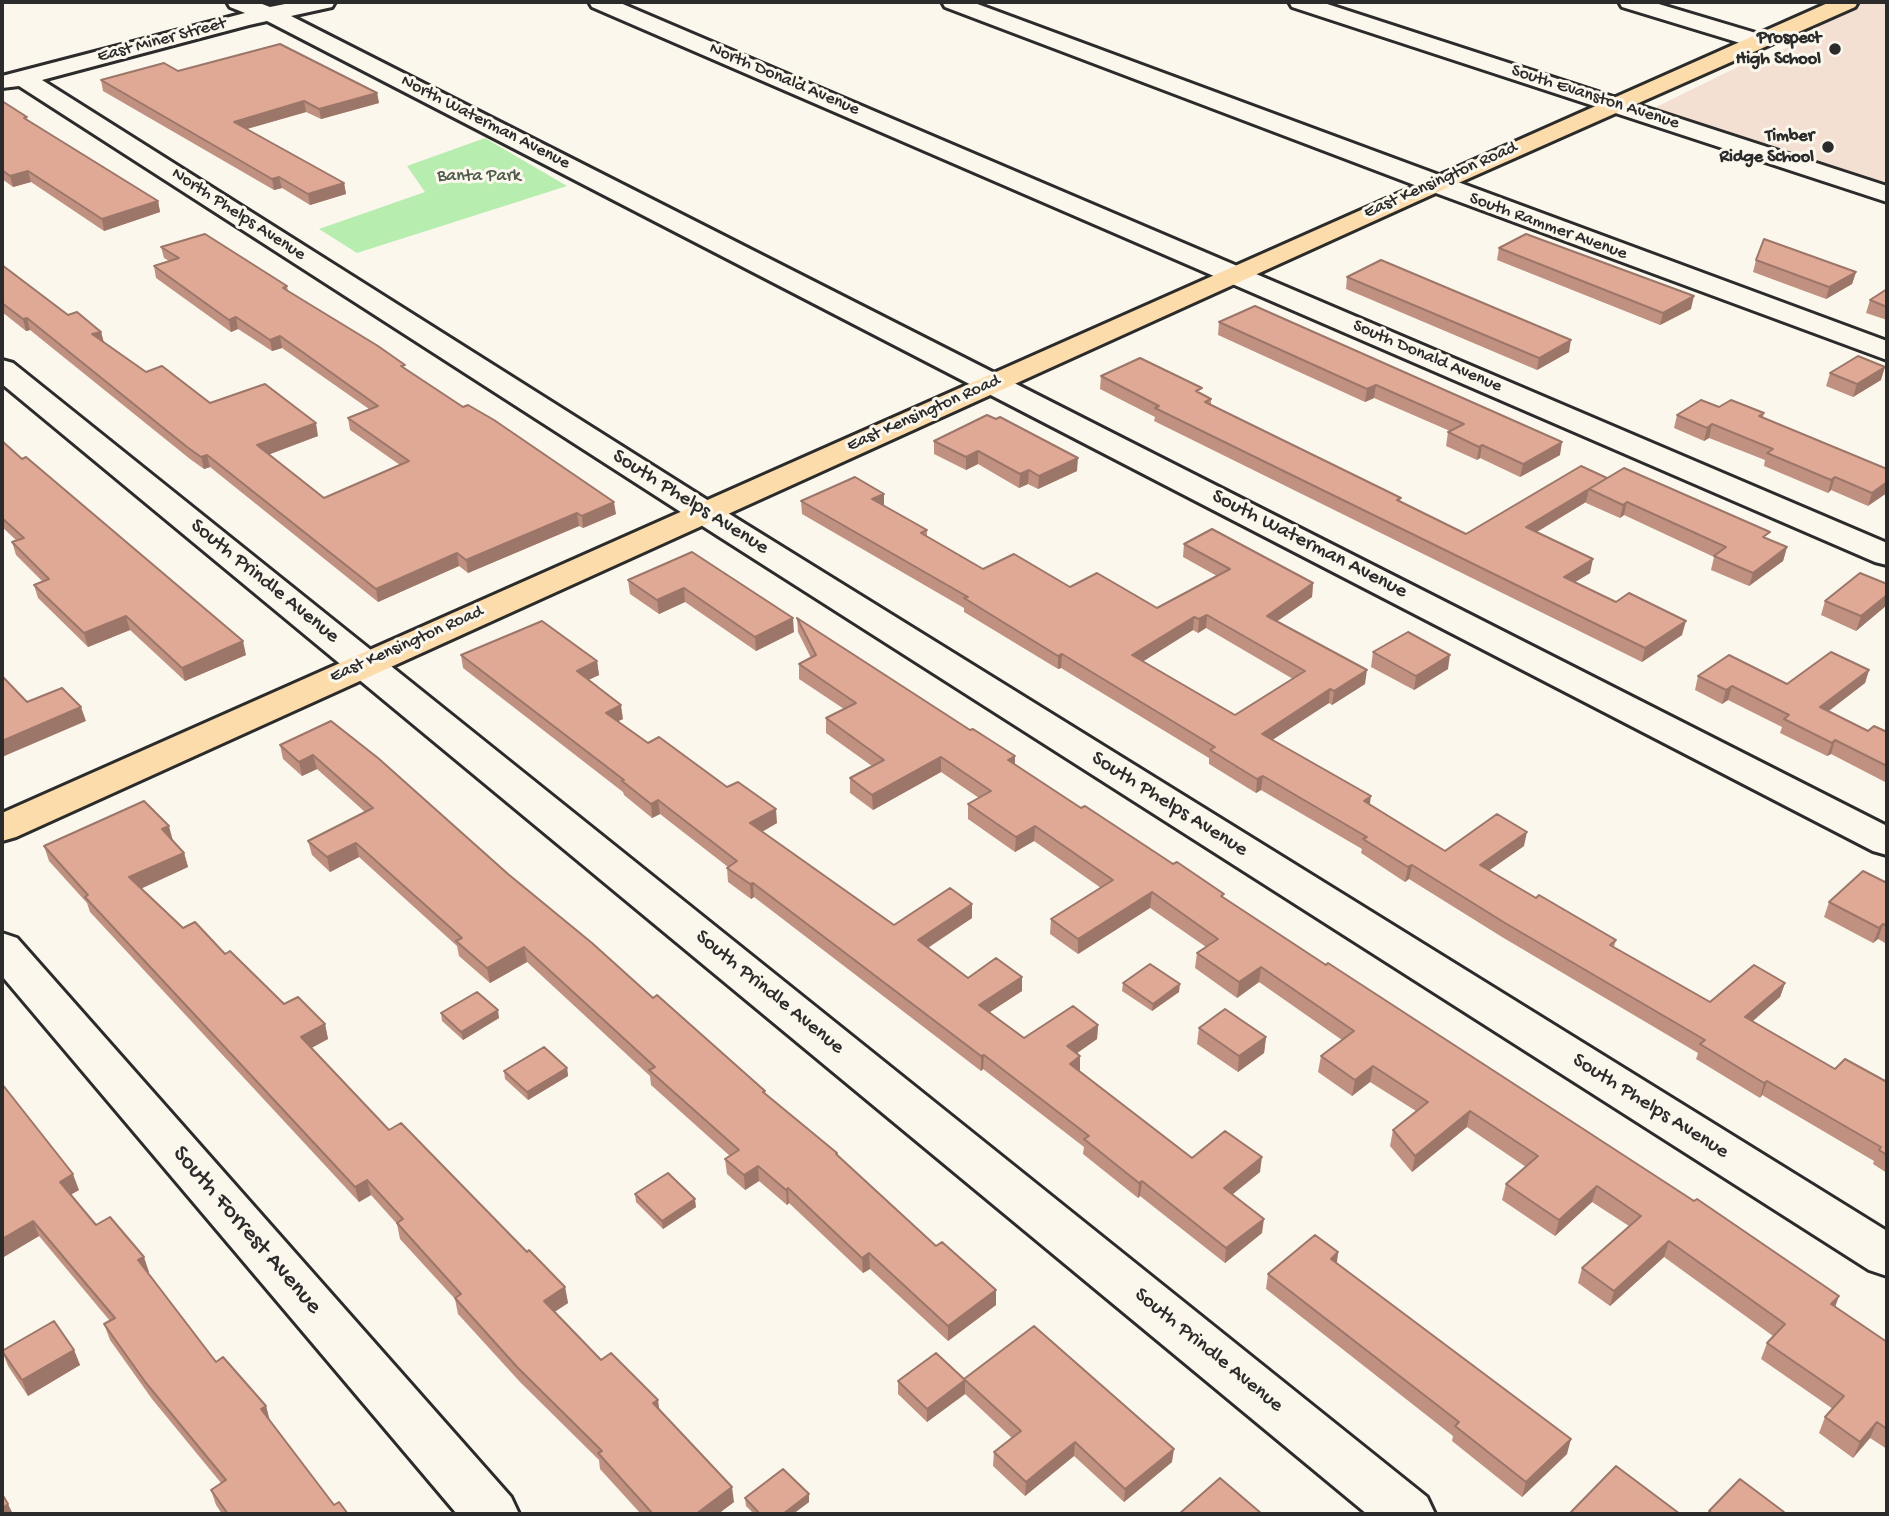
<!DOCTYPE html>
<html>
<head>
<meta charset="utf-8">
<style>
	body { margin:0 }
	#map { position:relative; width:1889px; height:1516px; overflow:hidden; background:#fbf7ec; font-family:"Gochi Hand",sans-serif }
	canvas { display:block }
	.frame { position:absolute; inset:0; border:4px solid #2b2b2b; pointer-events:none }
</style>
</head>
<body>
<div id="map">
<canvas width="1889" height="1516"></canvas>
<div class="frame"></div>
</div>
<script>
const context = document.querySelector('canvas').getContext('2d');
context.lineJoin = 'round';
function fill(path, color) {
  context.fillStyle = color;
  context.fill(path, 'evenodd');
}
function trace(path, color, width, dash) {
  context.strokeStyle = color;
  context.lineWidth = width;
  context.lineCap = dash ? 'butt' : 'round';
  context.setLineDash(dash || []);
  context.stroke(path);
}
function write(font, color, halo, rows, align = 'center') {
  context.font = font + ' "Gochi Hand",sans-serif';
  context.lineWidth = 6;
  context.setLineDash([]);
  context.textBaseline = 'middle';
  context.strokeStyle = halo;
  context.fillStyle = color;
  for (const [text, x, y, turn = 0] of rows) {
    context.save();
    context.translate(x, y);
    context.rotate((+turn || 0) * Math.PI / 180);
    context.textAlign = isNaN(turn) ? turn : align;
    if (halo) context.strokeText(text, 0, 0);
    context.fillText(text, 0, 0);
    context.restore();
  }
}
const built = new Path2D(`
	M 1866,2 L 1887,2 L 1887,186 L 1652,109 L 1756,58 L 1770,56 L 1798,42 L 1795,34 Z`);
const green = new Path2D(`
	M 485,138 L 567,186 L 357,253 L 319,229 L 425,192 L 407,166 Z`);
const minor = new Path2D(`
	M 227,2 L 257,2 L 270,7 L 295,2 L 335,2 L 332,7 L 291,16 L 1887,826 L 1887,855 L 1873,851 L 273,24 L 267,21 L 249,25 L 42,80 L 739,520 L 1887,1231 L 1887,1276 L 1869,1270 L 715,534 L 19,86 L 2,88 L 2,76 L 245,13 L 230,7 Z
	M 589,2 L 618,2 L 1887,543 L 1887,565 L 1875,562 L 592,7 Z
	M 942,2 L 972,2 L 1887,341 L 1887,360 L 1425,189 L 945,7 Z
	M 1289,2 L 1321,2 L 1887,186 L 1887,202 L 1292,7 Z
	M 1619,2 L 1652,2 L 1766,36 L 1769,41 L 1766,46 L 1750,46 L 1622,7 Z
	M 2,360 L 13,363 L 1427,1497 L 1435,1514 L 1367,1514 L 2,384 Z
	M 2,933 L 17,938 L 511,1497 L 519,1514 L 457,1514 L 2,976 Z`);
const major = new Path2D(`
	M 1830,2 L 1858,2 L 1855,7 L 1429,196 L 16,837 L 2,841 L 2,813 Z`);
const wall = new Path2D(`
	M 178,71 L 377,93 L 379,103 L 321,119 L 306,112 L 247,129 L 344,183 L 346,194 L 310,205 L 282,188 L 274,190 L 103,91 L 101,80 Z
	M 2,101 L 28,121 L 158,201 L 160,212 L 104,231 L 31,182 L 13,187 L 2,179 Z
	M 161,247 L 287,286 L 288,291 L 406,370 L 616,514 L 583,528 L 579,526 L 468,573 L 459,566 L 378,602 L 210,467 L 204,469 L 190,459 L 30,330 L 26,331 L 2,312 L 2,262 L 3,263 L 5,267 L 68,315 L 101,332 L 104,343 L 146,372 L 210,403 L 318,436 L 269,454 L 324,498 L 400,465 L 350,430 L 348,418 L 369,409 L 282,348 L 272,351 L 238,329 L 231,332 L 156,278 L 154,266 L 169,261 L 164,258 Z
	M 1499,248 L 1691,309 L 1660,325 L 1497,260 Z
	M 1756,260 L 1856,272 L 1852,284 L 1826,299 L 1753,272 Z
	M 1347,277 L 1569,352 L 1537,370 L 1346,289 Z
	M 1887,289 L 1887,320 L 1866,313 L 1870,300 Z
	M 1219,322 L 1560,455 L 1520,477 L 1480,458 L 1477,460 L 1446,446 L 1448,432 L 1450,431 L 1374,398 L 1365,402 L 1218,335 Z
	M 1830,373 L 1881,380 L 1853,397 L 1826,386 Z
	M 1101,376 L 1201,394 L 1211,399 L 1211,405 L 1400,502 L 1466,534 L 1607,478 L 1787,547 L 1783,561 L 1749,586 L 1711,570 L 1714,557 L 1624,515 L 1620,518 L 1586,503 L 1586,502 L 1537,532 L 1590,573 L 1575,582 L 1682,635 L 1642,662 L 1154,421 L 1155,417 L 1100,389 Z
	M 1719,407 L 1764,413 L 1763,418 L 1887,469 L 1868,506 L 1831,490 L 1828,493 L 1764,466 L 1765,460 L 1709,438 L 1704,441 L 1674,428 L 1677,415 Z
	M 2,441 L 246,655 L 185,681 L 130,630 L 88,647 L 38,598 L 34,585 L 42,581 L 16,555 L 12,542 L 17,541 L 2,527 Z
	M 934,441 L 1077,471 L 1038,489 L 1028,484 L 1019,488 L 978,464 L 966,470 L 934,454 Z
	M 801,501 L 884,506 L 927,530 L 927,537 L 983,569 L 1157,608 L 1217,576 L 1183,557 L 1184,544 L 1313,583 L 1312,597 L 1277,621 L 1365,684 L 1332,705 L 1329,703 L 1272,740 L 1370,804 L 1445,851 L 1524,846 L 1489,870 L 1536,898 L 1616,940 L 1614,947 L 1710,1002 L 1785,983 L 1780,997 L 1752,1022 L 1835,1069 L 1887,1082 L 1887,1173 L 1873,1164 L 1874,1161 L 1762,1095 L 1760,1098 L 1696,1059 L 1698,1053 L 1502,937 L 1409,879 L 1405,882 L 1361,853 L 1362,849 L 1261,790 L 1256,793 L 1209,764 L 1209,758 L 1061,668 L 1058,669 L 964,612 L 964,608 L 802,514 ZM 1206,628 L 1293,679 L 1235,715 L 1143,661 L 1193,630 L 1198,633 Z
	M 692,552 L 794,632 L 756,651 L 685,602 L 659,614 L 630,594 L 628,580 Z
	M 1887,584 L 1887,605 L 1856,631 L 1821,615 L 1825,601 Z
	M 797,618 L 970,730 L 1015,756 L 1015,764 L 1081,808 L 1224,898 L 1326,965 L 1839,1296 L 1835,1307 L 1887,1342 L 1887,1449 L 1870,1438 L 1853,1458 L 1819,1433 L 1825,1417 L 1833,1409 L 1761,1359 L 1767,1343 L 1773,1336 L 1664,1257 L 1610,1306 L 1578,1283 L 1582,1268 L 1629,1226 L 1592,1202 L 1555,1236 L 1502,1200 L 1506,1184 L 1526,1167 L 1467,1127 L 1412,1172 L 1390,1146 L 1393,1130 L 1416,1111 L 1370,1082 L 1352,1096 L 1318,1072 L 1321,1056 L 1342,1040 L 1259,982 L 1237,998 L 1195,968 L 1197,953 L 1206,947 L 1150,908 L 1078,954 L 1050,934 L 1051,919 L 1101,888 L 1034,841 L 1015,852 L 968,819 L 968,804 L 979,798 L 941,772 L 873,810 L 850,793 L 850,778 L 872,766 L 826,733 L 826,718 L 844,709 L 799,679 L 799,664 L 811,658 L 798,632 Z
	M 1373,652 L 1448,669 L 1414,690 L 1371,667 Z
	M 461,655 L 597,661 L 599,675 L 588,680 L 623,719 L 618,721 L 648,743 L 777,823 L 762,832 L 894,925 L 972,904 L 972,918 L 928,948 L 968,978 L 1022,991 L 990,1012 L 1024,1038 L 1098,1025 L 1097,1039 L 1077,1053 L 1080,1071 L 1192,1158 L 1260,1172 L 1232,1194 L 1262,1233 L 1225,1263 L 1140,1196 L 1138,1198 L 1083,1154 L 1084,1147 L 983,1069 L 981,1071 L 754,897 L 751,899 L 728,882 L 727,868 L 728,867 L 660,814 L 652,818 L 624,795 L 623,792 L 463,668 Z
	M 1869,670 L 1865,683 L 1828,711 L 1868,731 L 1887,732 L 1887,783 L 1831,754 L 1827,756 L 1780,733 L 1782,727 L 1728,700 L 1722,704 L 1695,690 L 1698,676 L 1787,684 Z
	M 331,721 L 508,874 L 837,1156 L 936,1246 L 996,1290 L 996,1305 L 948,1341 L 870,1269 L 863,1273 L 789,1203 L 787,1205 L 759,1181 L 745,1190 L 727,1174 L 725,1159 L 730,1156 L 651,1085 L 650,1076 L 527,962 L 490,983 L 459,956 L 457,946 L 359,857 L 330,872 L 312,855 L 308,841 L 365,812 L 317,769 L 302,776 L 283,759 L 280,745 Z
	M 173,841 L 184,853 L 188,867 L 141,888 L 183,928 L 225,954 L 284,1004 L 325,1024 L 328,1039 L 311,1048 L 389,1130 L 565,1287 L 568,1303 L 554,1312 L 601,1360 L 659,1410 L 734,1502 L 718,1514 L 641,1514 L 600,1469 L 599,1460 L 520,1382 L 458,1314 L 455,1299 L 400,1239 L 397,1224 L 371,1195 L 359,1202 L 90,912 L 87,903 L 49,861 L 44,846 Z
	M 1887,883 L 1887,944 L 1878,939 L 1873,943 L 1824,917 L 1829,902 Z
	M 1123,983 L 1179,992 L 1152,1011 L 1122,991 Z
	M 441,1013 L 499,1018 L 463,1040 L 442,1021 Z
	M 1199,1028 L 1266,1037 L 1264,1053 L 1238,1072 L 1197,1044 Z
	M 567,1068 L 568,1076 L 528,1100 L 505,1079 L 504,1071 Z
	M 2,1084 L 79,1190 L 70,1195 L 96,1225 L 149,1272 L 148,1273 L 216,1362 L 266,1406 L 270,1421 L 334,1505 L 348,1514 L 222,1514 L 216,1505 L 211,1490 L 221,1483 L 152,1399 L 110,1340 L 104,1324 L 110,1321 L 39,1236 L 2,1258 Z
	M 635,1194 L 696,1207 L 663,1229 L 636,1202 Z
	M 1338,1252 L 1337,1263 L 1567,1454 L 1522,1497 L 1452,1441 L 1453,1436 L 1266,1289 L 1268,1274 Z
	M 74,1350 L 80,1365 L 28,1396 L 8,1366 L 2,1351 Z
	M 964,1379 L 1172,1462 L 1124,1502 L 1074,1456 L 1025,1496 L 993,1466 L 994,1452 L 1012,1438 L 965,1394 L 927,1422 L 898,1394 L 898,1381 Z
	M 745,1498 L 809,1502 L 793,1514 L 754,1514 L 746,1506 Z`);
const shadedWall = new Path2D(`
	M 377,93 L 379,103 L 321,119 L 319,109 Z
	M 304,101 L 306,112 L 236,132 L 234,122 Z
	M 28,171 L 31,182 L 13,187 L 10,176 Z
	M 279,177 L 282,188 L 274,190 L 272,179 Z
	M 344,183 L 346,194 L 310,205 L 308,194 Z
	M 158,201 L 160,212 L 104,231 L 102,219 Z
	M 1856,272 L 1852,284 L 1826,299 L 1829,287 Z
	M 1694,296 L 1691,309 L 1660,325 L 1663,313 Z
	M 236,317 L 238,329 L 231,332 L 229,320 Z
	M 27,318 L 30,330 L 26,331 L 23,319 Z
	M 101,332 L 104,343 L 92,334 Z
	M 280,336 L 282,348 L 272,351 L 270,340 Z
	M 1571,340 L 1569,352 L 1537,370 L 1539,358 Z
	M 1885,367 L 1881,380 L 1853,397 L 1857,384 Z
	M 1376,385 L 1374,398 L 1365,402 L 1367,389 Z
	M 316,423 L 318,436 L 260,458 L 257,445 Z
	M 1712,424 L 1709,438 L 1704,441 L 1707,428 Z
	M 1562,442 L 1560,455 L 1520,477 L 1523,464 Z
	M 1482,445 L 1480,458 L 1477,460 L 1479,447 Z
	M 978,451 L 978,464 L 966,470 L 966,457 Z
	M 207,455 L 210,467 L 204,469 L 201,457 Z
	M 1078,458 L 1077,471 L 1038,489 L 1039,476 Z
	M 1029,470 L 1028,484 L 1019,488 L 1020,474 Z
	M 1835,477 L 1831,490 L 1828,493 L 1831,480 Z
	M 1887,482 L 1887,493 L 1868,506 L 1872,493 Z
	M 1589,489 L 1586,502 L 1523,540 L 1526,527 Z
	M 884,494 L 884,507 L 872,499 Z
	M 614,502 L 616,514 L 583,528 L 582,516 Z
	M 1627,502 L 1624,515 L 1620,518 L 1623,505 Z
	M 577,513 L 579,526 L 468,573 L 466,560 Z
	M 1787,547 L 1783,561 L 1749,586 L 1753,573 Z
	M 457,553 L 459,566 L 378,602 L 376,589 Z
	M 1593,559 L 1590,573 L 1562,590 L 1564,577 Z
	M 1313,583 L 1312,597 L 1266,629 L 1267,616 Z
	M 684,588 L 685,602 L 659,614 L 657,600 Z
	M 1887,595 L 1887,605 L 1856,631 L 1861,616 Z
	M 1207,615 L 1206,628 L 1198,633 L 1199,619 Z
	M 126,616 L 130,630 L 88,647 L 84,633 Z
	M 1194,617 L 1193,630 L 1131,669 L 1132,655 Z
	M 793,618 L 794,632 L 756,651 L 755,637 Z
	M 1686,621 L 1682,635 L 1642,662 L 1645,648 Z
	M 243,641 L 246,655 L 185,681 L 182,668 Z
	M 1062,654 L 1061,668 L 1058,669 L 1058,656 Z
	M 1450,655 L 1448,669 L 1414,690 L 1416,676 Z
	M 597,661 L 599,675 L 578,685 L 577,671 Z
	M 1367,670 L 1365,684 L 1332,705 L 1334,691 Z
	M 1869,670 L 1865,683 L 1816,721 L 1820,707 Z
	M 1732,686 L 1728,700 L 1722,704 L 1726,690 Z
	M 1330,689 L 1329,703 L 1260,748 L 1262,734 Z
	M 621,705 L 623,719 L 608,726 L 606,713 Z
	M 81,707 L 86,721 L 2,757 L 2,741 Z
	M 1835,740 L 1831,754 L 1827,756 L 1832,743 Z
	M 313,755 L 317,769 L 302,776 L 299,762 Z
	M 1015,756 L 1015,771 L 1008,760 Z
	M 941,757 L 941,772 L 873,810 L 872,795 Z
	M 1263,776 L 1261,790 L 1256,793 L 1257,779 Z
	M 1371,796 L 1369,810 L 1364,801 Z
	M 658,800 L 660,814 L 652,818 L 651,804 Z
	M 776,809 L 777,823 L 751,838 L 750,823 Z
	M 169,826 L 173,841 L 162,829 Z
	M 1035,826 L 1034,841 L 1015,852 L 1016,837 Z
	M 1527,832 L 1524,846 L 1477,879 L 1480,865 Z
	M 356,843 L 359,857 L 330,872 L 327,857 Z
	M 184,853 L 188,867 L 134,892 L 129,877 Z
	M 1412,865 L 1409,879 L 1405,882 L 1408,867 Z
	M 753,883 L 754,897 L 751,899 L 750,884 Z
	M 1152,892 L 1150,908 L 1078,954 L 1078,939 Z
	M 972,904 L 972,918 L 918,954 L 918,940 Z
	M 1883,924 L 1878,939 L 1873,943 L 1879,928 Z
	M 524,947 L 527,962 L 490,983 L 487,968 Z
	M 1261,967 L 1259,982 L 1237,998 L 1239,982 Z
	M 1022,977 L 1022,991 L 979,1019 L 979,1005 Z
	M 1785,983 L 1780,997 L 1740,1032 L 1745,1017 Z
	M 1180,984 L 1179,992 L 1152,1011 L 1153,1004 Z
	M 498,1010 L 499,1018 L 463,1040 L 461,1032 Z
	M 325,1024 L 328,1039 L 304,1052 L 301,1037 Z
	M 1098,1025 L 1097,1039 L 1066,1061 L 1067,1046 Z
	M 1266,1037 L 1264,1053 L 1238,1072 L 1239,1056 Z
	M 984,1055 L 983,1069 L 981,1071 L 981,1056 Z
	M 1080,1056 L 1080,1071 L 1070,1064 Z
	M 1373,1066 L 1370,1082 L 1352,1096 L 1355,1080 Z
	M 567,1068 L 568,1076 L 528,1100 L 527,1092 Z
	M 1767,1081 L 1762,1095 L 1760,1098 L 1764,1083 Z
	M 1470,1111 L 1467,1127 L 1412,1172 L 1415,1156 Z
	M 1262,1157 L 1260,1172 L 1222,1203 L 1224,1188 Z
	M 758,1166 L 759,1181 L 745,1190 L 744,1175 Z
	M 73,1174 L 79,1190 L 65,1198 L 60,1182 Z
	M 367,1180 L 371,1195 L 359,1202 L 355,1187 Z
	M 1142,1181 L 1140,1196 L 1138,1198 L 1139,1183 Z
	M 1597,1186 L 1592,1202 L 1555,1236 L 1559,1220 Z
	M 788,1188 L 789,1203 L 787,1205 L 786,1190 Z
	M 695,1199 L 696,1207 L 663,1229 L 662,1221 Z
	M 1264,1219 L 1262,1233 L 1225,1263 L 1226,1248 Z
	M 33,1221 L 39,1236 L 2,1258 L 2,1239 Z
	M 1669,1241 L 1664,1257 L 1610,1306 L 1614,1291 Z
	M 1338,1252 L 1336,1268 L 1331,1259 Z
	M 869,1253 L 870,1269 L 863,1273 L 862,1258 Z
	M 144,1257 L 149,1272 L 144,1275 L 138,1260 Z
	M 565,1287 L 568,1303 L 547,1317 L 544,1301 Z
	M 996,1290 L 996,1305 L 948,1341 L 948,1326 Z
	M 1839,1296 L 1833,1312 L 1831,1304 Z
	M 74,1350 L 80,1365 L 28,1396 L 22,1380 Z
	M 965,1380 L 965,1394 L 927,1422 L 927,1409 Z
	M 658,1400 L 660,1415 L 653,1403 Z
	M 266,1406 L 270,1422 L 261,1409 Z
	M 1877,1422 L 1870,1438 L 1853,1458 L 1860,1442 Z
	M 1571,1439 L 1567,1454 L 1522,1497 L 1526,1482 Z
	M 1075,1442 L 1074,1456 L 1025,1496 L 1026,1482 Z
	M 1174,1449 L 1172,1462 L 1124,1502 L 1125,1489 Z
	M 732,1487 L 734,1502 L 718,1514 L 696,1514 Z
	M 809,1494 L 809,1502 L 793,1514 L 783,1514 Z
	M 8,1504 L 13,1514 L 2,1514 L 2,1508 Z`);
const building = new Path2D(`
	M 280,44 L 377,93 L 319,109 L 304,101 L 234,122 L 344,183 L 308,194 L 279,177 L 272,179 L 101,80 L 164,63 L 178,71 Z
	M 2,101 L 27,117 L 24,118 L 158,201 L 102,219 L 28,171 L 10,176 L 2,170 Z
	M 205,234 L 287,286 L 283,288 L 378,346 L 405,365 L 401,366 L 463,407 L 468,405 L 494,420 L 614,502 L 582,516 L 577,513 L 466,560 L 457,553 L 376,589 L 207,455 L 201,457 L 187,447 L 27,318 L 23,319 L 2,303 L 2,265 L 68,315 L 77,312 L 101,332 L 92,334 L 146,372 L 162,366 L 210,403 L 265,384 L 316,423 L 257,445 L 324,498 L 409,461 L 348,418 L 378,406 L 280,336 L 270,340 L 236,317 L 229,320 L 154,266 L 179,258 L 161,247 Z
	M 1526,234 L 1694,296 L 1663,313 L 1499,248 Z
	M 1764,239 L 1856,272 L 1829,287 L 1756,260 Z
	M 1381,260 L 1571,340 L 1539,358 L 1347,277 Z
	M 1887,289 L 1887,307 L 1870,300 Z
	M 1255,306 L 1562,442 L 1523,464 L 1482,445 L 1479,447 L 1448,432 L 1464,424 L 1376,385 L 1367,389 L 1219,322 Z
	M 1858,356 L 1885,367 L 1857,384 L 1830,373 Z
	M 1140,358 L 1202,388 L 1196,391 L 1211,399 L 1205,402 L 1401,498 L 1397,500 L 1466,534 L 1581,466 L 1607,478 L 1526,527 L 1593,559 L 1564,577 L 1616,602 L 1629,593 L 1686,621 L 1645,648 L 1155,408 L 1159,406 L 1101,376 Z
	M 1701,400 L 1719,407 L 1731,400 L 1764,413 L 1759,416 L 1887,469 L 1887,482 L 1872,493 L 1835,477 L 1831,480 L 1767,453 L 1773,449 L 1712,424 L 1707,428 L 1677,415 Z
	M 987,415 L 996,419 L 1000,417 L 1078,458 L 1039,476 L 1029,470 L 1020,474 L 978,451 L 966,457 L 934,441 Z
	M 2,441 L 22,459 L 26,457 L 243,641 L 182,668 L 126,616 L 84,633 L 34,585 L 49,579 L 12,542 L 24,538 L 2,518 Z
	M 1624,468 L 1770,532 L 1763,537 L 1787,547 L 1753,573 L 1714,556 L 1726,547 L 1627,502 L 1623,505 L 1589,489 Z
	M 855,477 L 884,494 L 872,499 L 927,530 L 921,533 L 983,569 L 1014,554 L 1070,587 L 1097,573 L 1157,608 L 1230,569 L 1184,544 L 1212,529 L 1313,583 L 1267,616 L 1367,670 L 1334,691 L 1330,689 L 1262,734 L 1371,796 L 1364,801 L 1445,851 L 1497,814 L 1527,832 L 1480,865 L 1536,898 L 1539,895 L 1616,940 L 1610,945 L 1710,1002 L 1754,965 L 1785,983 L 1745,1017 L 1835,1069 L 1845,1059 L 1887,1082 L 1887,1155 L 1879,1150 L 1881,1147 L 1767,1081 L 1764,1083 L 1700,1044 L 1705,1040 L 1505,923 L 1412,865 L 1408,867 L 1363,839 L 1367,837 L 1263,776 L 1257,779 L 1210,750 L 1215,747 L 1062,654 L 1058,656 L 964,598 L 968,597 L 801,501 ZM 1207,615 L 1305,671 L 1235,715 L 1132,655 L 1194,617 L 1199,619 Z
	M 692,552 L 793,618 L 755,637 L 684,588 L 657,600 L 628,580 Z
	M 1860,573 L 1887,584 L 1887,595 L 1861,616 L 1825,601 Z
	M 797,618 L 970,730 L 973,729 L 1015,756 L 1008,760 L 1081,808 L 1085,806 L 1173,864 L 1177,862 L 1224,894 L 1221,896 L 1326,965 L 1328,963 L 1694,1201 L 1697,1199 L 1839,1296 L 1831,1304 L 1887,1342 L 1887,1429 L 1877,1422 L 1860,1442 L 1825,1417 L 1844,1396 L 1767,1343 L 1785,1324 L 1669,1241 L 1614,1291 L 1582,1268 L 1641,1216 L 1597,1186 L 1559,1220 L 1506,1184 L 1538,1156 L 1470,1111 L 1415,1156 L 1393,1130 L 1428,1102 L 1373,1066 L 1355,1080 L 1321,1056 L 1354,1031 L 1261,967 L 1239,982 L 1197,953 L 1218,939 L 1152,892 L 1078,939 L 1051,919 L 1113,880 L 1035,826 L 1016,837 L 968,804 L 991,791 L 941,757 L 872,795 L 850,778 L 884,760 L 826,718 L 856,703 L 799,664 L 816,655 Z
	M 542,621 L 597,661 L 577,671 L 621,705 L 606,713 L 648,743 L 659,737 L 727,787 L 738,782 L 776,809 L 750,823 L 894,925 L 950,888 L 972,904 L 918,940 L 968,978 L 996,958 L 1022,977 L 979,1005 L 1024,1038 L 1073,1006 L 1098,1025 L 1067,1046 L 1080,1056 L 1070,1064 L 1192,1158 L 1225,1131 L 1262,1157 L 1224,1188 L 1264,1219 L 1226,1248 L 1142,1181 L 1139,1183 L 1084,1139 L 1089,1136 L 984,1055 L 981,1056 L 753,883 L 750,884 L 727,868 L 737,861 L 658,800 L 651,804 L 622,781 L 624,780 L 461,655 Z
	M 1408,632 L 1450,655 L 1416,676 L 1373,652 Z
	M 1831,652 L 1869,670 L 1820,707 L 1868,731 L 1874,726 L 1887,732 L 1887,766 L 1835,740 L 1832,743 L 1784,719 L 1789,715 L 1732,686 L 1726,690 L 1698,676 L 1729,655 L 1787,684 Z
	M 2,676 L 27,702 L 62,688 L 81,707 L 2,741 Z
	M 331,721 L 378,758 L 508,874 L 592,943 L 653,998 L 657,995 L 765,1091 L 763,1092 L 837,1153 L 836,1154 L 936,1246 L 942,1242 L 996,1290 L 948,1326 L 869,1253 L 862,1258 L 788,1188 L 786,1190 L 758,1166 L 744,1175 L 725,1159 L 739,1150 L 649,1070 L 655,1067 L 524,947 L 487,968 L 456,941 L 462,938 L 356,843 L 327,857 L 308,841 L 373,808 L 313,755 L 299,762 L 280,745 Z
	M 144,801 L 169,826 L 162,829 L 184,853 L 129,877 L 183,928 L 195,922 L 225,954 L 230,951 L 284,1004 L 298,997 L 325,1024 L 301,1037 L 389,1130 L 401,1123 L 527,1252 L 529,1250 L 565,1287 L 544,1301 L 601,1360 L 611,1353 L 658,1400 L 653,1403 L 732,1487 L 696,1514 L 653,1514 L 598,1453 L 602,1451 L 517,1367 L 455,1298 L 461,1294 L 397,1223 L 403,1219 L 367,1180 L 355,1187 L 85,897 L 88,895 L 44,846 Z
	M 1863,871 L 1887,883 L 1887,926 L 1883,924 L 1879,928 L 1829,902 Z
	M 1150,964 L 1180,984 L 1153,1004 L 1123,983 Z
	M 477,992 L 498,1010 L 461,1032 L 441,1013 Z
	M 1225,1009 L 1266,1037 L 1239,1056 L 1199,1028 Z
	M 544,1047 L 567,1068 L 527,1092 L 504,1071 Z
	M 2,1084 L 73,1174 L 60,1182 L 96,1225 L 110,1217 L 144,1257 L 138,1260 L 216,1362 L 223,1357 L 266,1406 L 261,1409 L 334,1505 L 339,1502 L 348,1514 L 228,1514 L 211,1490 L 226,1480 L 146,1383 L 104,1324 L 115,1318 L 33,1221 L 2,1239 Z
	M 668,1173 L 695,1199 L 662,1221 L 635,1194 Z
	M 1315,1235 L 1338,1252 L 1331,1259 L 1571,1439 L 1526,1482 L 1455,1426 L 1459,1422 L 1268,1274 Z
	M 54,1321 L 74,1350 L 22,1380 L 2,1351 Z
	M 1034,1326 L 1174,1449 L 1125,1489 L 1075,1442 L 1026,1482 L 994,1452 L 1021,1431 L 965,1380 L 927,1409 L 898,1381 L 936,1353 L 964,1379 Z
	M 1616,1466 L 1680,1514 L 1574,1514 L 1571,1512 Z
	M 783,1469 L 809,1494 L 783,1514 L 760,1514 L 745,1498 Z
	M 1220,1478 L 1262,1514 L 1179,1514 Z
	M 1740,1479 L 1784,1512 L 1781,1514 L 1713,1514 L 1709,1511 Z
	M 2,1494 L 8,1504 L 2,1508 Z`);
const markers = [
	[1835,49,7,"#2b2b2b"],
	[1828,147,7,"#2b2b2b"]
];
const farPoinames = [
	["Prospect",1821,39],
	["High School",1821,60],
	["Timber",1814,137],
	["Ridge School",1814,158]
];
const farStreetnames = [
	["East Miner Street",162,41,-15],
	["North Donald Avenue",784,80,23],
	["South Evanston Avenue",1595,98,18],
	["North Waterman Avenue",485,123,27],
	["East Kensington Road",1441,181,-24],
	["North Phelps Avenue",238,215,33],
	["South Rammer Avenue",1548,227,20],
	["South Donald Avenue",1427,357,23],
	["East Kensington Road",924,414,-24],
	["East Kensington Road",407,645,-24]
];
const farParknames = [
	["Banta Park",479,177]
];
const streetNames = [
	["South Phelps Avenue",690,503,32],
	["South Waterman Avenue",1309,545,27],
	["South Prindle Avenue",264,582,39],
	["South Phelps Avenue",1169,805,32],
	["South Prindle Avenue",769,993,39],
	["South Phelps Avenue",1650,1107,32],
	["South Prindle Avenue",1208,1351,39]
];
const nearStreetnames = [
	["South Forrest Avenue",246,1231,49]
];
fill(built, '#f3e0d2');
fill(green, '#b7edaf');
trace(minor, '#2b2b2b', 6);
trace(major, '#2b2b2b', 6);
fill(minor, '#fbf7ec');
fill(major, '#fddcac');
fill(wall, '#c09181');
fill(shadedWall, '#9c7669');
fill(building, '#dfa996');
trace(building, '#9c7669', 2);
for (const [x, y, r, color] of markers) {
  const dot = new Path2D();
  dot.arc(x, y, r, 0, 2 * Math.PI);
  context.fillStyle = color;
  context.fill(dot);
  trace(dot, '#fbf7ec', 2.5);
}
write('bold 18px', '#2b2b2b', '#fbf7ec', farPoinames, 'right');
write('18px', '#2b2b2b', '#fbf7ec', farStreetnames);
write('18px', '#4e5c4c', '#fbf7ec', farParknames);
write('21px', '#2b2b2b', '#fbf7ec', streetNames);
write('24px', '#2b2b2b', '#fbf7ec', nearStreetnames);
</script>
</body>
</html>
